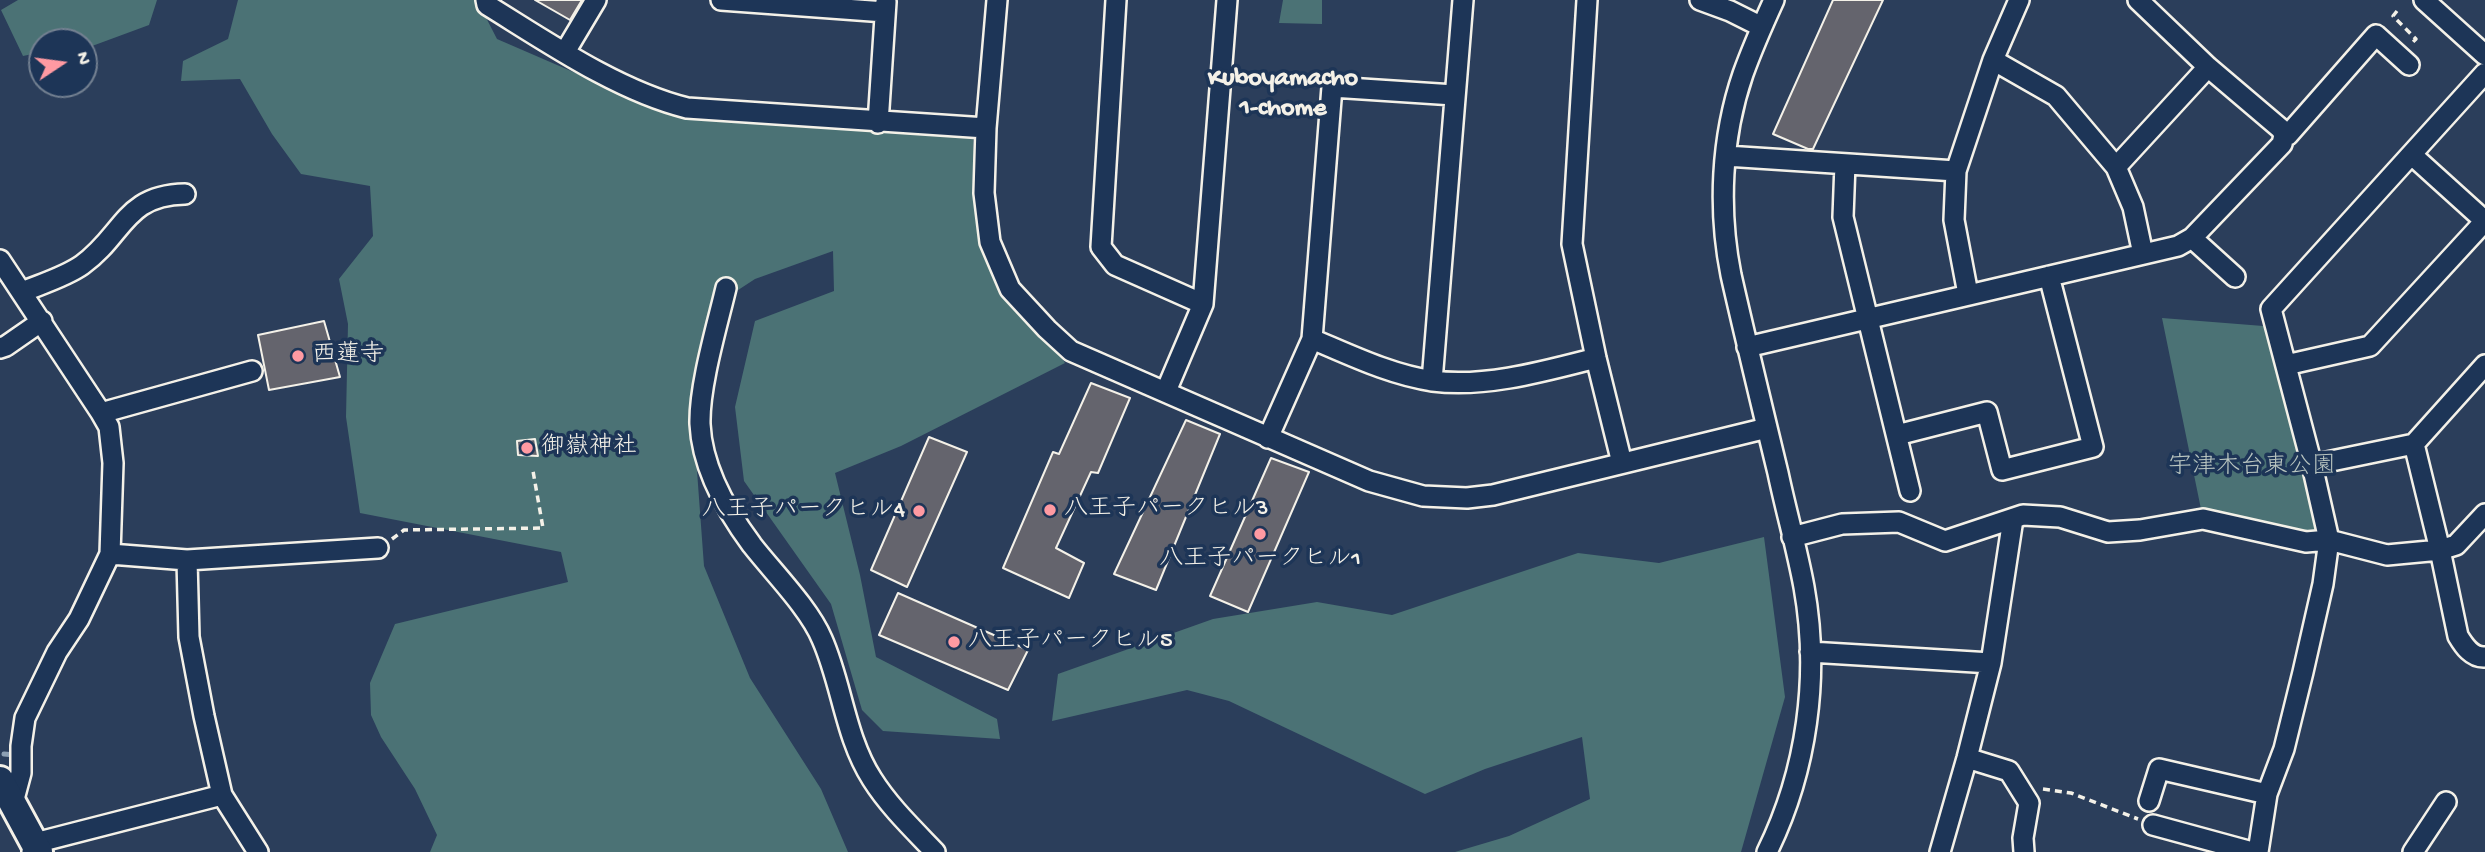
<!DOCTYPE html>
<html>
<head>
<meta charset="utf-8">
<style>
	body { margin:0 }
	#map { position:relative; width:2485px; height:852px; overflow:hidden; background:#2b3e5b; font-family:"Gochi Hand",sans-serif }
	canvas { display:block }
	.north { position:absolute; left:28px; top:28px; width:70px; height:70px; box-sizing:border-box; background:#1d3557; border:2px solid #738091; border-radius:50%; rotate:77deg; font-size:19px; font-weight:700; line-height:28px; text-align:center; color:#f4f1e8 }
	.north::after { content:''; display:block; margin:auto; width:24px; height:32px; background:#ff9aa2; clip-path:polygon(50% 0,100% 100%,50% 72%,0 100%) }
</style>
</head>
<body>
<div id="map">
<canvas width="2485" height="852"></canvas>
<div class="north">N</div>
</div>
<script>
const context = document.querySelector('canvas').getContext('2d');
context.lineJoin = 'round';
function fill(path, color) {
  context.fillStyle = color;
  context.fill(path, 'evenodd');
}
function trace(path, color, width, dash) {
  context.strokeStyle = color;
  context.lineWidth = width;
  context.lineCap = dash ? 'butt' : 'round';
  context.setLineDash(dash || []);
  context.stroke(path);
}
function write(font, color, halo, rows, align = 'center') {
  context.font = font + ' "Gochi Hand","Klee One",sans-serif';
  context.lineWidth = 7;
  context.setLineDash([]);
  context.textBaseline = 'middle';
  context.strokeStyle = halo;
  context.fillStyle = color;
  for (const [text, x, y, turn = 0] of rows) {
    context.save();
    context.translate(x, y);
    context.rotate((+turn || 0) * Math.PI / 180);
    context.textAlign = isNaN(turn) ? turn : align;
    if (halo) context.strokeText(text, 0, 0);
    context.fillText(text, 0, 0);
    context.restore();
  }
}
const green = new Path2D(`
	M 18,0 L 157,0 L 149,25 L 84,49 L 84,42 L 42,42 L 42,52 L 23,56 L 1,10 Z
	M 238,0 L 477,0 L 497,39 L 668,113 L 973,132 L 977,226 L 1065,363 L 901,446 L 835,473 L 860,575 L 876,657 L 997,719 L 1000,739 L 883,731 L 862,710 L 831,604 L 744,481 L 735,407 L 755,321 L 834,291 L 833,251 L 755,279 L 709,309 L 692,403 L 704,566 L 750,678 L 821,789 L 848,852 L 430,852 L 437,835 L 415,789 L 381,737 L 371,715 L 370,683 L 395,624 L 568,582 L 561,552 L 360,513 L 346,417 L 348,324 L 339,279 L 373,236 L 370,186 L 301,174 L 272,134 L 240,79 L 181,81 L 183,61 L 228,39 Z
	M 1283,0 L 1322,0 L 1322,24 L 1279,23 Z
	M 2162,318 L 2276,327 L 2329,540 L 2203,519 Z
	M 1764,537 L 1785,697 L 1741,852 L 1455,852 L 1509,836 L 1590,799 L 1582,737 L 1485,769 L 1425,794 L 1229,701 L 1187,690 L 1052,721 L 1058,674 L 1213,619 L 1317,602 L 1392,615 L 1578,553 L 1659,563 Z`);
const stream = new Path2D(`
	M 4,754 L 15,755`);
const building = new Path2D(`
	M 535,0 L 582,0 L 570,20 Z
	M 1833,0 L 1883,0 L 1813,149 L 1808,149 L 1773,134 Z
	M 324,321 L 340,377 L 269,390 L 258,335 Z
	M 1091,383 L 1130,398 L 1098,473 L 1091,472 L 1056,548 L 1084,563 L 1069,598 L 1003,568 L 1053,452 L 1059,454 Z
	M 1186,420 L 1220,434 L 1156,590 L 1114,574 Z
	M 929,437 L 967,452 L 907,587 L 871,570 Z
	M 535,439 L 538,456 L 518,455 L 517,441 Z
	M 1271,458 L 1309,472 L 1248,612 L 1210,596 Z
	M 898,593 L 1028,650 L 1008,690 L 879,635 Z`);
const path = new Path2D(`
	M 2397,11 L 2393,16 L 2416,39 L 2411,44
	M 392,539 L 404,530 L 543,528 L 533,471
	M 2043,789 L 2071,793 L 2138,819`);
const minor = new Path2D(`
	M 486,0 L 487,5 C 547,42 618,91 687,108 L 986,128
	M 721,0 L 885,12
	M 997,0 L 986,128 L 984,193 L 990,242 L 1010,289 L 1047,329 L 1071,351 L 1369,481 L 1423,496 L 1467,498 L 1493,495 L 1767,428
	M 1116,0 L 1101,247 L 1115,265 L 1203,304
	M 1587,0 L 1572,244 L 1596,358 L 1622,463
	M 1700,0 L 1730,11 L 1762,27
	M 2138,0 L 2208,67 L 2281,129 L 2284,135
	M 2424,0 L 2485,55
	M 565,52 L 596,0
	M 1993,60 L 2056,96 L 2116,167 L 2133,207 L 2143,254
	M 878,123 L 886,2
	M 2412,155 L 2485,221
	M 1726,156 L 1956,171 L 1993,60 L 2019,0
	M 1845,164 L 1843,217 L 1910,491
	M 2116,167 L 2208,67
	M 1956,171 L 1954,220 L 1968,294
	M 2192,238 L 2235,277
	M 0,260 L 101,413 L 109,427 L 113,463 L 110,554 L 79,619 L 57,652 L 25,718 L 21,746 L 21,773 L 13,803
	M 726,288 C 717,326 699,386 700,424 C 702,468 726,510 752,545 C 773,572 809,608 822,639 C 842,684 845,737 872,779 C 889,806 913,829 935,852
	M 22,292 C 41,284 65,277 82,265 C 124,235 124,195 185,194
	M 1312,339 C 1350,355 1391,375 1433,381 C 1485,388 1545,371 1596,358
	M 1747,347 L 2178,246 L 2192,238 L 2282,144 L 2284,135 L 2288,135 L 2376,35 L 2409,65
	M 0,348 L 6,346 L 42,321
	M 2286,365 L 2370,346 L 2485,221
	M 2485,365 L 2414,444 L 2440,550 L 2458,636 C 2464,646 2472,658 2485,657
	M 1432,381 L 1463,0
	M 1166,391 L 1203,304 L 1227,0
	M 101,413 L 252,371
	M 1897,435 L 1987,412 L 2002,470 L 2093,447 L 2049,276
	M 1268,438 L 1312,339 L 1332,87 L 1454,95
	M 2312,465 L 2414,444
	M 1792,537 L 1842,524 L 1899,522 L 1945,541 L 2023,515 L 2060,517 L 2108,532 L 2140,530 L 2203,519 L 2306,542 L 2329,540 L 2387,555 L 2440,550 L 2456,545 L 2485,514
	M 110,554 L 187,560 L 189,637 L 204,716 L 222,795 L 258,852
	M 187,560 L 378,548
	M 1810,652 L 1991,663
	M 1967,758 L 2009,771 L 2029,803 L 2023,838 L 2024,852
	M 2149,801 L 2159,769 L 2267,794
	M 2153,825 L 2252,852
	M 32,852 L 35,843 L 222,795
	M 1767,852 C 1807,771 1820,676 1804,587 C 1797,549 1786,511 1778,473 C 1762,407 1746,341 1731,275 C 1718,210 1721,138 1743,74 C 1752,49 1763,24 1774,0
	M 1940,852 L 1967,758 L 1991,663 L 2013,519
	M 2258,852 L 2267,794 L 2284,749 L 2303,672 L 2323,584 L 2329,540 L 2312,465 L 2271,309 L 2485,73
	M 2413,852 L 2446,802`);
const major = new Path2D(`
	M 0,780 L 39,852`);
const markers = [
	[298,356,7,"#ff9aa2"],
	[527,448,7,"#ff9aa2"],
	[1050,510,7,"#ff9aa2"],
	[919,511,7,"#ff9aa2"],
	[1260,534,7,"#ff9aa2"],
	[954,642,7,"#ff9aa2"]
];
const poiNames = [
	["西蓮寺",312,356],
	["御嶽神社",541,448],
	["八王子パークヒル3",1064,510],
	["八王子パークヒル4",905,511,"right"],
	["八王子パークヒル1",1260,560,"center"],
	["八王子パークヒル5",968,642]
];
const parkNames = [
	["宇津木台東公園",2252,468]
];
const neighbourhoodNames = [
	["Kuboyamacho",1283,80],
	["1-chome",1283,110]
];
fill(green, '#4b7275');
trace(stream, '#8da0b3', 5);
fill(building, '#64646d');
trace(building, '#f4f1e8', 2);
trace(minor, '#f4f1e8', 24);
trace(major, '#f4f1e8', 32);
trace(path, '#f4f1e8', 3.5, [7, 5]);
trace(minor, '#1d3557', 19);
trace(major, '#1d3557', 26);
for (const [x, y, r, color] of markers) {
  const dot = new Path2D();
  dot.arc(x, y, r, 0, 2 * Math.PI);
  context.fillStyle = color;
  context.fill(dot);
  trace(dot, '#1d3557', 2.5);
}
write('24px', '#f4f1e8', '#1d3557', poiNames, 'left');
write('24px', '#b9c5c0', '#1d3557', parkNames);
write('bold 26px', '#f4f1e8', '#1d3557', neighbourhoodNames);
</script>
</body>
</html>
